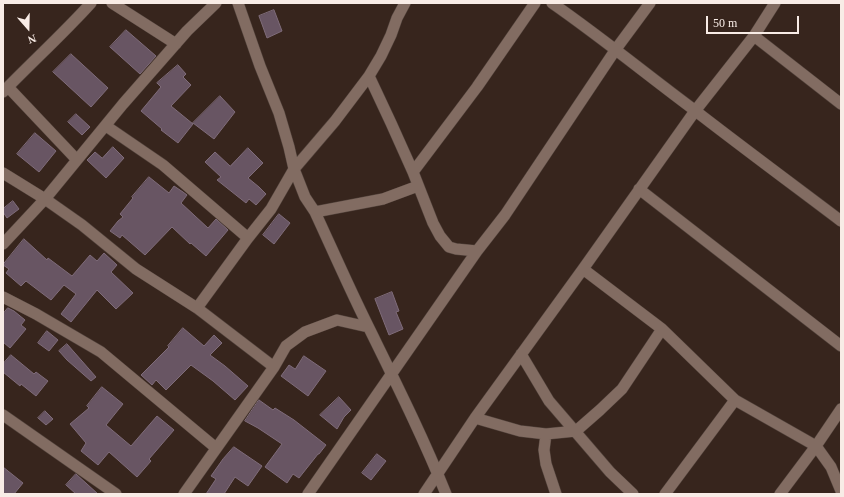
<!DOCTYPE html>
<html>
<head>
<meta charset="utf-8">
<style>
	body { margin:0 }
	#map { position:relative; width:844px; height:497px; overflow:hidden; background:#37251d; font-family:Georgia,serif }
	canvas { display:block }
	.frame { position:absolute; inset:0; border:4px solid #f8ece6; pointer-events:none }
	.north { position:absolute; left:8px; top:8px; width:40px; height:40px; -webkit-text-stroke:3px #37251d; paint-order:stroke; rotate:160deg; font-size:11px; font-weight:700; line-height:16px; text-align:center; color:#f8ece6 }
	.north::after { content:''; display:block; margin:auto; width:14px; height:18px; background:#f8ece6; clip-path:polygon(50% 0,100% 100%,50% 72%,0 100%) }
	.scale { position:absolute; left:706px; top:16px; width:93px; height:18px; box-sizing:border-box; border:2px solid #f8ece6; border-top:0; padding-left:5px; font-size:12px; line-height:14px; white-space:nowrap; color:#f8ece6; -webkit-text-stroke:3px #37251d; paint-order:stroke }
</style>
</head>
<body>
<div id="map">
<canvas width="844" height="497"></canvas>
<div class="frame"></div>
<div class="north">N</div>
<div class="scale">50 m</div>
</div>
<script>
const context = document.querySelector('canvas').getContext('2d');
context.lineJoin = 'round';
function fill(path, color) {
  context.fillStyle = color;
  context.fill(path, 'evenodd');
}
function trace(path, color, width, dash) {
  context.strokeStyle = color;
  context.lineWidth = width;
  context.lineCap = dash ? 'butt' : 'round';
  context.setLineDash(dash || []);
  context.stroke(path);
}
const building = new Path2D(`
	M 274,10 L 282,31 L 267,38 L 259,16 Z
	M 126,30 L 156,56 L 140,74 L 110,47 Z
	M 71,54 L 108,88 L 91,107 L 53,72 Z
	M 178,65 L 186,74 L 183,77 L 191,85 L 171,106 L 193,124 L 178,143 L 161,130 L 162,129 L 141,111 L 161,87 L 157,83 Z
	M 220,96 L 235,112 L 214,139 L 193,123 Z
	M 76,114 L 90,127 L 82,135 L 68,122 Z
	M 35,133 L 56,151 L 39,172 L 17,154 Z
	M 113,147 L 124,158 L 106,178 L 87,160 L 95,152 L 102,158 Z
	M 248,148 L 263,163 L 248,178 L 259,187 L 266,194 L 256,205 L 249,199 L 246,203 L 217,180 L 221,177 L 205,162 L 215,152 L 230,166 Z
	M 149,177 L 169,193 L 174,186 L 183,192 L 187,195 L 181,203 L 208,228 L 216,219 L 228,230 L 206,256 L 191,243 L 190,244 L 172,227 L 145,255 L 122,235 L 120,238 L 110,231 L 118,221 L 123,217 L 120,214 L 133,198 L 132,197 Z
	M 13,201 L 19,209 L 7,218 L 3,212 L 3,209 Z
	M 279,214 L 290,223 L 274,244 L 263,235 Z
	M 24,239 L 47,260 L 48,258 L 72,276 L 90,255 L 97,261 L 104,253 L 117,265 L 111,272 L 133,293 L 116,309 L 97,290 L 71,322 L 61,314 L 76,294 L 64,285 L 51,300 L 26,281 L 21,286 L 6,273 L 9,269 L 3,265 Z
	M 392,292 L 399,311 L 396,312 L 403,329 L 389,335 L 375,299 Z
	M 8,308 L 14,311 L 25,320 L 21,325 L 26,329 L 10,348 L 3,342 L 3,314 Z
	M 183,328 L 204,346 L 214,335 L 222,343 L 210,355 L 225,366 L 248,386 L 235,400 L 213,381 L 191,365 L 166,390 L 156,380 L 152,385 L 141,375 L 169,347 L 168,346 Z
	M 47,331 L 58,340 L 49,351 L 38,343 Z
	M 67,344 L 96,377 L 91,381 L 67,360 L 59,351 Z
	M 11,355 L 34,374 L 36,372 L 48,381 L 36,396 L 21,384 L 20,386 L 3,372 L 3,364 Z
	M 304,356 L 326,371 L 308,396 L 281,376 L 289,365 L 295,369 Z
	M 102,387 L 123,404 L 106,425 L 131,446 L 157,416 L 174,430 L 149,459 L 151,461 L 137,477 L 109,452 L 98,465 L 81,451 L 86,443 L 70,424 L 89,408 L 87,406 Z
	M 339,397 L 351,410 L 344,417 L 337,429 L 320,415 Z
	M 259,400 L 273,410 L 275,408 L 294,420 L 326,445 L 319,454 L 318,454 L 299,478 L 293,474 L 287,483 L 265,467 L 282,444 L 258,428 L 245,421 Z
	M 45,411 L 53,419 L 46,425 L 38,418 Z
	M 234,447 L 262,466 L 248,486 L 235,477 L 224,494 L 206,494 L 216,479 L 211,476 L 223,459 Z
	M 377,454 L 386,461 L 371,480 L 362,473 Z
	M 3,467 L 23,483 L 14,494 L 3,494 Z
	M 76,474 L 98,494 L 76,494 L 66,485 Z`);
const minor = new Path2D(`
	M 112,3 L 176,44
	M 238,3 L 260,66 L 279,113 L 289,147 L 294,169 L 305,197 L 315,212 C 333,251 350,290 369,328 C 396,383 423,437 446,494
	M 552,3 C 601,37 646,74 693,109 C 742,147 792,184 841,221
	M 754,36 L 841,104
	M 369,76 L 391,123 L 413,172 L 433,223 L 440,236 L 449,247 L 456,249 L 477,251
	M 8,87 L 77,160
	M 3,92 C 32,62 63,34 91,3
	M 106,126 L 163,165 L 248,238
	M 413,172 L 477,87 L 535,3
	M 3,173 L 45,199 L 82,225 L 136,269 L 197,308 L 274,367
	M 639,189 L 841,346
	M 315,212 L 383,199 L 418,186
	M 3,244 L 45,199 L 123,104 L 187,31 L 216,3
	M 583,269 L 662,329 L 735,400 L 816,446 L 831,467 L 841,491
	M 3,297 L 36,314 L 101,352 L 216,448
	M 197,308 L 248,238 L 271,209 L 294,169 L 335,121 L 369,76 L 381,56 L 391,35 L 397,18 L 405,3
	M 521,354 L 549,401 L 610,472 L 633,494
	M 3,415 L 116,494
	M 475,418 L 520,431 L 546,434 L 576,431 L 600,410 L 622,389 L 662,329
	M 546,434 L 544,450 L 546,464 L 556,494
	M 184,494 L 274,367 L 286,346 L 305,332 L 337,320 L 368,327
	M 308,494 L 477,251 L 505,215 L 616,49 L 650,3
	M 424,494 L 475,418 L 583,269 L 695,111 L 754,36 L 775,3
	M 665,494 L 735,400
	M 780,494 L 816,446 L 841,409`);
fill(building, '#685563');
trace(building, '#7f6c7a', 1);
trace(minor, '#52433c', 12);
trace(minor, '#826c62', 11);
</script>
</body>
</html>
